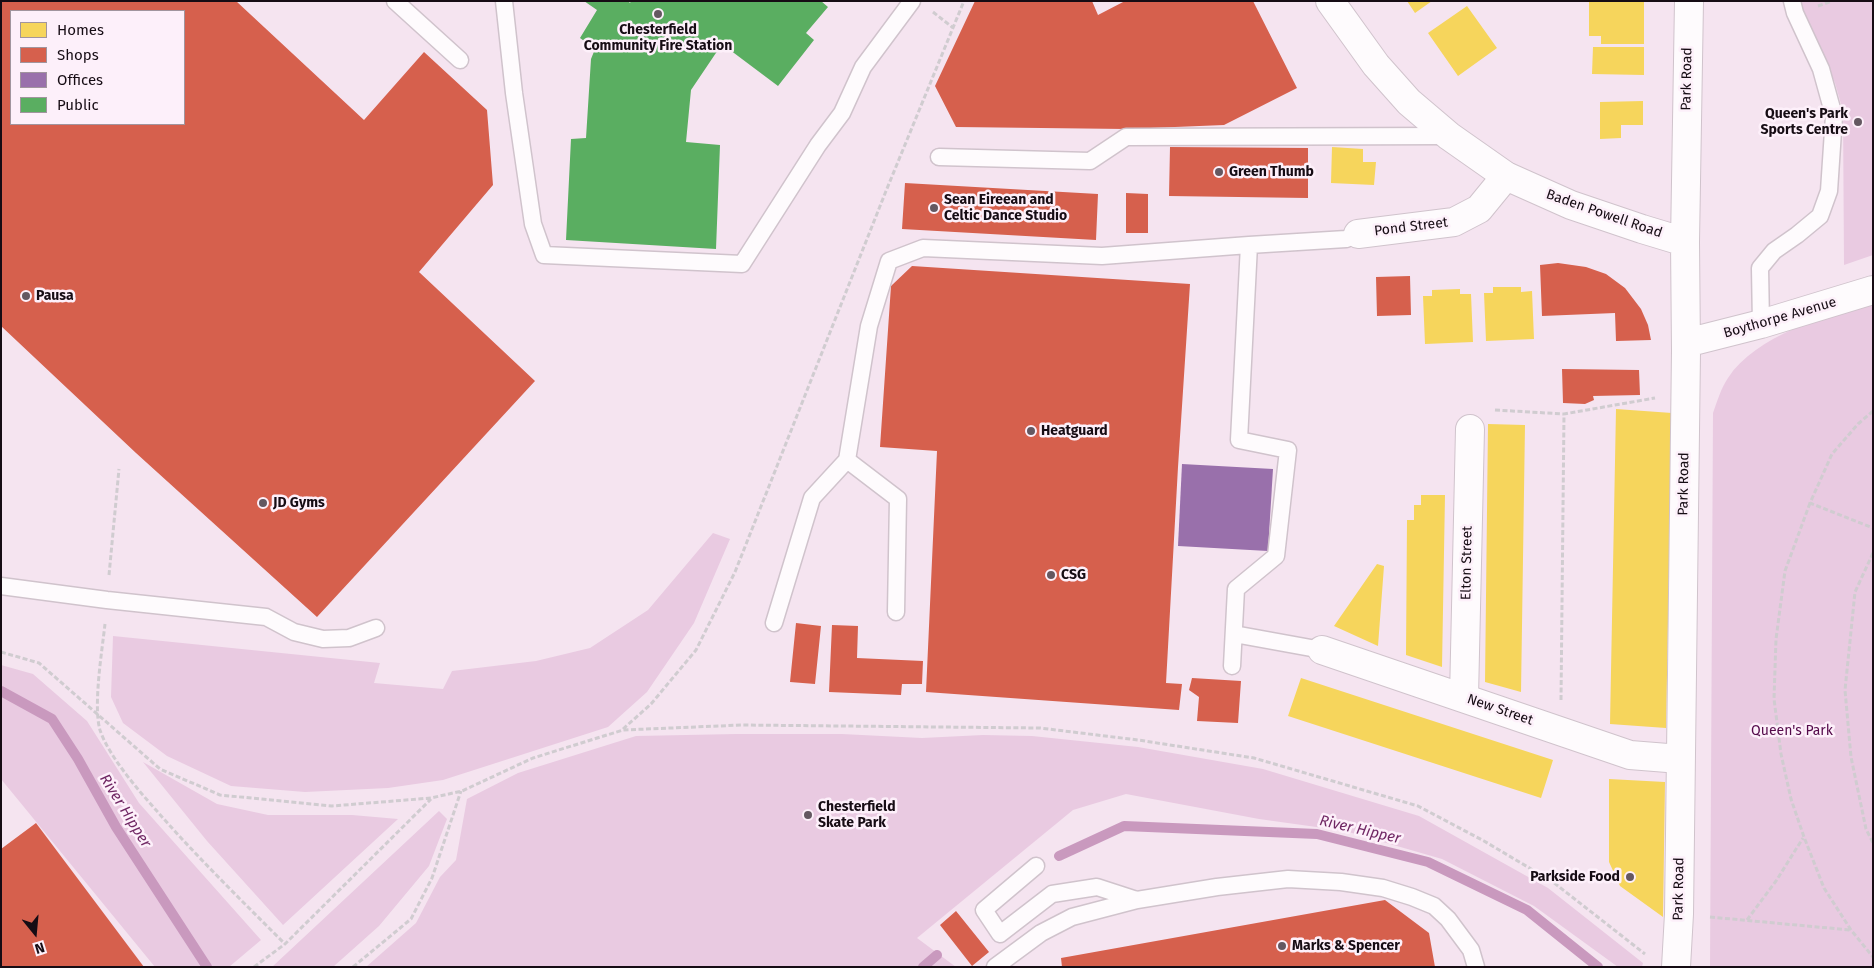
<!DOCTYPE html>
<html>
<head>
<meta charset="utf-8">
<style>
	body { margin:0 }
	#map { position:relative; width:1874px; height:968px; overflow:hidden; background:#f5e4f0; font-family:"Fira Sans",sans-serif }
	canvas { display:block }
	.frame { position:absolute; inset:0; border:2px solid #160c14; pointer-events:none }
	.legend { position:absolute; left:10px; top:10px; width:175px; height:115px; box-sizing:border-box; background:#fdf0fa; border:1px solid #a1959e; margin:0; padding:6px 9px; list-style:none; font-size:15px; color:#160c14 }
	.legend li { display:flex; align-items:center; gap:10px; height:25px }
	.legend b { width:25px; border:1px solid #a1959e }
	.north { position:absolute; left:10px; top:908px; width:50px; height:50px; -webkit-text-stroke:4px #fdf0fa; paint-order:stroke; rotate:163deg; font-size:14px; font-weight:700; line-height:20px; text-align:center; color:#160c14 }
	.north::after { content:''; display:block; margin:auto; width:18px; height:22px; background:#160c14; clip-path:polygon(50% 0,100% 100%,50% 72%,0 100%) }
</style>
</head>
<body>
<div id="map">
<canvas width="1874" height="968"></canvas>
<div class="frame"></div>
<ul class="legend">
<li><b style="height:14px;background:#f6d55c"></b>Homes</li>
<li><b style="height:14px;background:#d6604d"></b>Shops</li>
<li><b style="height:14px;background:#9970ab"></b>Offices</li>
<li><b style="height:14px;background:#5aae61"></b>Public</li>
</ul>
<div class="north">N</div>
</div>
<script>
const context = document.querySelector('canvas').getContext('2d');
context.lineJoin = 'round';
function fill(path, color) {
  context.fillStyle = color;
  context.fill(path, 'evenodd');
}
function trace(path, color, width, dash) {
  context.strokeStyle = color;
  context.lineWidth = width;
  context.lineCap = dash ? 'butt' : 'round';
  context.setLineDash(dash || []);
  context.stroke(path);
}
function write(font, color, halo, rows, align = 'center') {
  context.font = font + ' "Fira Sans",sans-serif';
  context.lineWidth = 5;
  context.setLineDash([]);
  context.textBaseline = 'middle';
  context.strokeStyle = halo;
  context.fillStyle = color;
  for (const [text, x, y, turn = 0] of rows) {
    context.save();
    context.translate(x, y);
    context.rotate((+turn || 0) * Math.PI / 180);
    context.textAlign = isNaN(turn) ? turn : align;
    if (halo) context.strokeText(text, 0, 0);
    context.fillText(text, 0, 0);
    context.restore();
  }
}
const green = new Path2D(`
	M 1799,1 L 1873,1 L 1873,255 L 1844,265 L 1843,111 L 1835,83 Z
	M 1873,301 L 1873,967 L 1710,967 L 1713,413 C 1717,402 1721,388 1728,378 C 1755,336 1827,315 1873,301 Z
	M 713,533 L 730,539 L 694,623 L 647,692 L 608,727 L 443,780 L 388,788 L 305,792 L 231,786 L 167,756 L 123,723 L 111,697 L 113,636 L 380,663 L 374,683 L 443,689 L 452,671 L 536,661 L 590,648 L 648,610 Z
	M 1,665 L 33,674 L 87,721 L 139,803 L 261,940 L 229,967 L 155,967 L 1,779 Z
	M 736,734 L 842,734 L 922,738 L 983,735 L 1032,736 L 1138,747 L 1263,769 L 1419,816 L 1548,888 L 1643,963 L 1642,967 L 1618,967 L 1534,906 L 1442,859 L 1345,831 L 1259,819 L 1126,794 L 1073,810 L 917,938 L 956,967 L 366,967 L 416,923 L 440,877 L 456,860 L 467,799 L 518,773 L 636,736 Z
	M 143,762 L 217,804 L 268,815 L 352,815 L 398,819 L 283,925 L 207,841 Z
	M 439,811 L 447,819 L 429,866 L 379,926 L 333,967 L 272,967 Z`);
const homes = new Path2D(`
	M 1407,1 L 1432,1 L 1415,13 Z
	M 1589,1 L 1644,1 L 1644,44 L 1601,44 L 1601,36 L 1589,36 Z
	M 1467,6 L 1497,48 L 1458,76 L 1428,33 Z
	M 1593,47 L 1644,47 L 1644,75 L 1592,74 Z
	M 1643,101 L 1643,125 L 1621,125 L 1621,138 L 1600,139 L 1600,102 Z
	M 1332,147 L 1363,149 L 1363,162 L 1376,162 L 1374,185 L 1331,183 Z
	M 1493,287 L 1521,287 L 1521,292 L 1532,291 L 1534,339 L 1486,341 L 1484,293 L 1493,293 Z
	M 1460,289 L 1460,294 L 1471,294 L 1473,342 L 1425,344 L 1423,296 L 1432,296 L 1432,290 Z
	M 1616,409 L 1672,413 L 1666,728 L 1610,724 Z
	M 1488,424 L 1525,425 L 1521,692 L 1485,682 Z
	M 1421,495 L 1445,495 L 1442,667 L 1406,655 L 1407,520 L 1414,520 L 1414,505 L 1421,505 Z
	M 1377,564 L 1384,566 L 1378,646 L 1334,626 Z
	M 1301,678 L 1553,760 L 1541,798 L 1288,716 Z
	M 1609,779 L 1665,782 L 1663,917 L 1620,886 L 1609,862 Z`);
const shops = new Path2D(`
	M 1,1 L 236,1 L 364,120 L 424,52 L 487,110 L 493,185 L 419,272 L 535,381 L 317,617 L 136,453 L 1,326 ZM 11,11 L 184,11 L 184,124 L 11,124 Z
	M 975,1 L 1092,1 L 1098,15 L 1125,1 L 1253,1 L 1297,88 L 1224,125 L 1126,129 L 956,127 L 935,86 Z
	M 1170,147 L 1308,148 L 1308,198 L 1169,196 Z
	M 905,183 L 1098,194 L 1096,240 L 902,229 Z
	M 1126,193 L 1148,194 L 1148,233 L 1126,233 Z
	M 1558,263 L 1586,267 L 1606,274 L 1625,288 L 1641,309 L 1648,325 L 1651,340 L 1616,341 L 1615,313 L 1542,316 L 1540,265 Z
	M 912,266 L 1190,284 L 1178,467 L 1166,683 L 1182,684 L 1179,710 L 926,692 L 937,451 L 880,447 L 891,286 Z
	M 1410,276 L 1411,315 L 1377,316 L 1376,277 Z
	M 1562,369 L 1639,370 L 1640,395 L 1593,396 L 1594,400 L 1585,404 L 1563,403 Z
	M 796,623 L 821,626 L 815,684 L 790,682 Z
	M 832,625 L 858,626 L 857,658 L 923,661 L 922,684 L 902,684 L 901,695 L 829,692 Z
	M 1192,678 L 1241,681 L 1238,723 L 1197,721 L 1199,697 L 1189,690 Z
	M 36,823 L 144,967 L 1,967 L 1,849 Z
	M 1385,900 L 1429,933 L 1435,967 L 1062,967 L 1061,958 Z
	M 956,911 L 989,952 L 972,966 L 940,925 Z`);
const offices = new Path2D(`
	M 1182,464 L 1273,469 L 1268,551 L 1178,546 Z`);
const public = new Path2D(`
	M 584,1 L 628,1 L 630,3 L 631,1 L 821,1 L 828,7 L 806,33 L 814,40 L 778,86 L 722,44 L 691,90 L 686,142 L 720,145 L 716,249 L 566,240 L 571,139 L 586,138 L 591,59 L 595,49 L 580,38 L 597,10 Z`);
const stream = new Path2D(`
	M 1,691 L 52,719 L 78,759 L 116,827 L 207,967
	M 1059,856 L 1124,826 L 1317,834 L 1428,862 L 1527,910 L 1598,967
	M 923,967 L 937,955`);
const path = new Path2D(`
	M 1818,6 L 1832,1
	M 933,12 L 952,27
	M 1495,410 L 1564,414
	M 1873,411 L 1858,424 L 1832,454 L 1810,503 L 1873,528
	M 1810,503 L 1785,571 L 1776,639 L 1774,699 L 1781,754 L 1791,799 L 1804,837 L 1824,888 L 1851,930 L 1873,957
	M 1873,553 L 1855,592 L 1845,690 L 1851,757 L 1866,829 L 1873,843
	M 109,575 L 119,469
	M 105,624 C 102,651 93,706 100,730 C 108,755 138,790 156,810 C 197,857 241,900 285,944
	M 1,652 L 39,663 L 160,769 L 220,795 L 332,806 L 431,798 L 462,791 L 533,758 L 623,730 L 742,725 L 1040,728 L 1138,740 L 1254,758 L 1418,806 L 1484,841 L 1553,882 L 1645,954
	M 1561,700 L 1564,414 L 1655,398
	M 623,729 L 651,704 L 696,650 L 735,572 L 886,191 L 964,1
	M 1710,917 L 1850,930
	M 1747,920 L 1776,881 L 1803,838
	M 254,967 L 285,944 L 431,799
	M 353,967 L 411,919 L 432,878 L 461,791`);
const lane = new Path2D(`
	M 395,1 L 460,60
	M 504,1 L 514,93 L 533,224 L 544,255 L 742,264 L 818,145 L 842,113 L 863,67 L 912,1
	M 939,157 L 1090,161 L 1126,137 L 1449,136
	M 1761,324 L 1760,268 L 1774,251 L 1797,235 L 1820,216 L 1829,191 L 1834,116 L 1821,69 L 1795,13 L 1792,1
	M 847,460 L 898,499 L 896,612
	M 1,586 L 107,600 L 266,617 L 294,632 L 323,639 L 349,638 L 376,628
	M 774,623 L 812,498 L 847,460 L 869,326 L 889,261 L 923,248 L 1102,256 L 1249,245
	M 1234,634 L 1322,650
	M 1232,666 L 1236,589 L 1276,556 L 1288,450 L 1239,440 L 1249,245 L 1346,239 L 1358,234
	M 1036,866 L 984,910 L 1000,934 L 1052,894 L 1097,887 L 1137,900
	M 995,967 L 1041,933 L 1072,917 L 1137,900 L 1217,887 L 1288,879 L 1341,882 L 1383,888 L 1412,897 L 1434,906 L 1448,919 L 1471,950 L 1476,967`);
const street = new Path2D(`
	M 1358,234 L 1454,222 L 1479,209 L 1506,176
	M 1322,650 L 1630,755 L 1680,759
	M 1464,697 L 1470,429`);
const secondary = new Path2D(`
	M 1330,1 L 1376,65 L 1409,102 L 1449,136 L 1506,176 L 1571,205 L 1642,229 L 1685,242
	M 1686,343 L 1761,324 L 1873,290
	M 1676,967 L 1679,914 L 1686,351 L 1685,242 L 1689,1`);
const markers = [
	[658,14,5,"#645861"],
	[1858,122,5,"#645861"],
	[1219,172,5,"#645861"],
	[934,208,5,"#645861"],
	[26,296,5,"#645861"],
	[1031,431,5,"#645861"],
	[263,503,5,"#645861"],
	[1051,575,5,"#645861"],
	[808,815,5,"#645861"],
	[1630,877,5,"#645861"],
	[1282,946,5,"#645861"]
];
const poiNames = [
	["Chesterfield",658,30,"center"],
	["Community Fire Station",658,46,"center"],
	["Queen's Park",1848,114,"right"],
	["Sports Centre",1848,130,"right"],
	["Green Thumb",1229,172],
	["Sean Eireean and",944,200],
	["Celtic Dance Studio",944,216],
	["Pausa",36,296],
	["Heatguard",1041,431],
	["JD Gyms",273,503],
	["CSG",1061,575],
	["Chesterfield",818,807],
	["Skate Park",818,823],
	["Parkside Food",1620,877,"right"],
	["Marks & Spencer",1292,946]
];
const streetNames = [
	["Park Road",1687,79,-89],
	["Baden Powell Road",1604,214,19],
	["Pond Street",1411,227,-7],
	["Boythorpe Avenue",1780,318,-16],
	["Park Road",1684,484,-89],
	["Elton Street",1467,563,-89],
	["New Street",1500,710,19],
	["Park Road",1679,889,-89]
];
const parkNames = [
	["Queen's Park",1792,731]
];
const waterNames = [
	["River Hipper",125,811,58],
	["River Hipper",1360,830,13]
];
fill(green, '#e9cae1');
fill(homes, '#f6d55c');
fill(shops, '#d6604d');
fill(offices, '#9970ab');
fill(public, '#5aae61');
trace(stream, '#c999be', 10);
trace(lane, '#d0c3cc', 19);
trace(street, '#d0c3cc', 30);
trace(secondary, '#d0c3cc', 30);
trace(path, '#d0ccd0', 3, [5, 2.5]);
trace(lane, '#fefbfd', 16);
trace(street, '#fefbfd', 28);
trace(secondary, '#fefbfd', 28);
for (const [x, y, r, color] of markers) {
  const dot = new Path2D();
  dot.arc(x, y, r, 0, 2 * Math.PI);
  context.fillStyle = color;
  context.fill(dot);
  trace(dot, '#fdf0fa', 2);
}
write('bold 14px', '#160c14', '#fdf0fa', poiNames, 'left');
write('14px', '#160c14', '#fdf0fa', streetNames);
write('14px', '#54094a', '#fdf0fa', parkNames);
write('italic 15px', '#702764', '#fdf0fa', waterNames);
</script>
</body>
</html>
